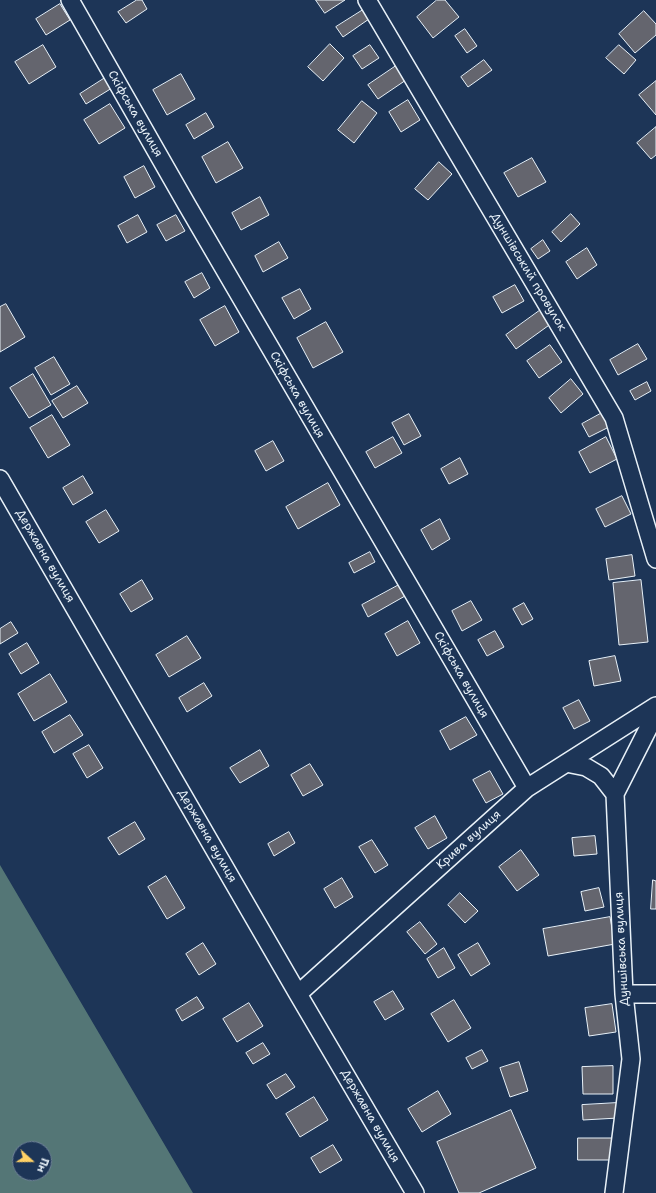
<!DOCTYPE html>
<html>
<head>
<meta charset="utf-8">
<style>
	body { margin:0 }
	#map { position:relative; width:656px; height:1193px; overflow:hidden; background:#1d3557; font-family:"Shantell Sans",sans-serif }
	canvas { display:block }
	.north { position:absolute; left:12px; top:1141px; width:40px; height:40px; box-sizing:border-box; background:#1d3557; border:1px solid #6e8097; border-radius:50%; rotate:111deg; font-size:11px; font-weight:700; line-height:16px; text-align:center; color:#e8f1f8 }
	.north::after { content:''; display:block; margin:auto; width:14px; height:18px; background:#ffd166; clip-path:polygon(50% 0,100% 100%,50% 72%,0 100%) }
</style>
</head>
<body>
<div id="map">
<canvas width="656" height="1193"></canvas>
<div class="north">Пн</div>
</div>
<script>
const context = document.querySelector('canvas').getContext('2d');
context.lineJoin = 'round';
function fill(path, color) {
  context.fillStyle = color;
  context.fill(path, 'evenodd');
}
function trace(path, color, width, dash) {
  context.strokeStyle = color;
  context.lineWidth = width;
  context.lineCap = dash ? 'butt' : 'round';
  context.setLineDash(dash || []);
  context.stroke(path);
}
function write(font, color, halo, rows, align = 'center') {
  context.font = font + ' "Shantell Sans",sans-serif';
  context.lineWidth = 3;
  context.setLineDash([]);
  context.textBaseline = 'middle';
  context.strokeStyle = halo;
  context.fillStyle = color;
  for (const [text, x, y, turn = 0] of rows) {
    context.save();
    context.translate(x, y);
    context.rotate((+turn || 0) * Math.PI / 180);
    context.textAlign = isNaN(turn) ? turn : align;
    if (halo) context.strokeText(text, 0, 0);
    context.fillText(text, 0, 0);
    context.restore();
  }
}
const green = new Path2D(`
	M 0,865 L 193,1193 L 0,1193 ZM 20,1149 L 44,1149 L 44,1173 L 20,1173 Z`);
const building = new Path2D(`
	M 137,0 L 142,0 L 147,9 L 126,23 L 118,12 Z
	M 316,0 L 345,0 L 325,13 Z
	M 437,0 L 445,0 L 459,17 L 433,38 L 417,17 Z
	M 60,4 L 70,20 L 46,35 L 36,19 Z
	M 363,10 L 369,19 L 343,37 L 336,27 Z
	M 644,11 L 656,24 L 656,35 L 635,53 L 619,34 Z
	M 465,29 L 477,46 L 467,53 L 455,36 Z
	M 330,44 L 344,58 L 323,81 L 308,67 Z
	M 43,45 L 56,67 L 29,84 L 15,62 Z
	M 370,45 L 379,58 L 362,69 L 353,56 Z
	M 619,45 L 636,60 L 624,74 L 606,58 Z
	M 484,60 L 492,70 L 468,87 L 461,77 Z
	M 396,66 L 406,80 L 378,99 L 368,85 Z
	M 181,74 L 195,99 L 167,115 L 153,90 Z
	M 105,78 L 112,88 L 86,104 L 80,94 Z
	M 656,81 L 656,115 L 639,95 Z
	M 408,100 L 420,120 L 401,132 L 389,112 Z
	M 362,101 L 377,113 L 354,143 L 338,130 Z
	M 110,104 L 125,128 L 99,144 L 84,120 Z
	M 206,113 L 214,127 L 194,139 L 186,125 Z
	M 656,127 L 656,155 L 651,159 L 637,143 Z
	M 228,142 L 243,168 L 216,183 L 202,157 Z
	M 532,158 L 546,182 L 518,197 L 504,173 Z
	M 439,162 L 452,174 L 428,200 L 415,189 Z
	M 144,166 L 155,187 L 135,198 L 124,177 Z
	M 260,197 L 269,215 L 241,230 L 232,213 Z
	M 571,214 L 580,224 L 561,242 L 552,232 Z
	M 138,215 L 147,232 L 127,243 L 118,226 Z
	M 176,215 L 185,231 L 166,241 L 157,225 Z
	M 543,240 L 550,251 L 538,259 L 531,249 Z
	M 279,242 L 288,258 L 263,272 L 255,256 Z
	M 587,248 L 597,265 L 577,279 L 566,262 Z
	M 202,273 L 210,288 L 194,298 L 185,282 Z
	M 515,285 L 524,301 L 502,313 L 493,297 Z
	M 300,289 L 311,309 L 294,319 L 282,298 Z
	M 6,304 L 25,337 L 0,352 L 0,307 Z
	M 225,306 L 239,332 L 215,346 L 200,320 Z
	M 542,309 L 552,323 L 516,349 L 506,335 Z
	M 326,322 L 343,352 L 313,368 L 297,338 Z
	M 638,344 L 647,359 L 618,375 L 610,360 Z
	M 550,345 L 562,362 L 539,378 L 527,361 Z
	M 54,357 L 70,384 L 51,395 L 35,368 Z
	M 33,374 L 51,405 L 29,418 L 10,388 Z
	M 571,379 L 583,394 L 561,413 L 549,398 Z
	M 647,382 L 651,391 L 635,400 L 630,391 Z
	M 77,386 L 88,403 L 63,418 L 52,401 Z
	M 602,413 L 609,427 L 589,437 L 582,424 Z
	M 409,414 L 421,436 L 404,445 L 392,423 Z
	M 52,415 L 70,445 L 48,458 L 30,428 Z
	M 393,437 L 402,453 L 375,468 L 366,452 Z
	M 606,437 L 617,459 L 590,473 L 579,452 Z
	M 273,441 L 284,461 L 266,471 L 255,451 Z
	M 460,458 L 468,474 L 449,484 L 441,469 Z
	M 83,476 L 93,493 L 73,505 L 63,488 Z
	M 328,483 L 340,505 L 298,529 L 286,507 Z
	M 622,496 L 631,514 L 605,527 L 596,509 Z
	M 106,510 L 119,531 L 99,543 L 86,522 Z
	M 440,519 L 450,539 L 432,550 L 421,530 Z
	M 370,552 L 375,562 L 354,573 L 349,563 Z
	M 632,555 L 635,576 L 609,580 L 606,559 Z
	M 142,580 L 153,599 L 131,612 L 120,594 Z
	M 641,580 L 648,642 L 619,645 L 613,583 Z
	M 399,585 L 405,596 L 368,617 L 362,605 Z
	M 471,601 L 482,620 L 462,631 L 452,611 Z
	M 524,603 L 533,619 L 522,625 L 513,609 Z
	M 408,621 L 420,643 L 397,656 L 385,634 Z
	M 11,622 L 18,633 L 0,644 L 0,629 Z
	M 495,631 L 504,647 L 487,656 L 478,640 Z
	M 187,636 L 201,658 L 169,677 L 156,655 Z
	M 27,643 L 39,663 L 21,674 L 9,654 Z
	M 615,656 L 621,681 L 594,686 L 589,661 Z
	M 50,674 L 67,702 L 34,721 L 18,694 Z
	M 204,683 L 212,696 L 187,712 L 179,698 Z
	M 579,700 L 590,721 L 574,729 L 563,708 Z
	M 70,715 L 83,735 L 54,753 L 42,732 Z
	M 466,717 L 477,735 L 450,750 L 440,731 Z
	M 89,745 L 103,768 L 87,778 L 73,754 Z
	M 260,750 L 269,766 L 240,783 L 230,768 Z
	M 310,764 L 323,785 L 303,796 L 291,775 Z
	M 490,771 L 503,794 L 486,803 L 473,780 Z
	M 435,816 L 447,838 L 428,849 L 415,828 Z
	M 135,822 L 145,839 L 119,855 L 108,838 Z
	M 289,832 L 295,843 L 274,856 L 268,844 Z
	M 595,836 L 597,854 L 574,856 L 572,838 Z
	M 372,840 L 388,865 L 375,873 L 359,847 Z
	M 521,850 L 539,875 L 517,891 L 499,867 Z
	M 166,876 L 185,908 L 167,919 L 148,887 Z
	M 342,878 L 353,897 L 335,908 L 324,889 Z
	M 653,880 L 656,881 L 656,909 L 651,909 Z
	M 599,888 L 604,907 L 585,911 L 581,892 Z
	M 460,893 L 478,911 L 465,923 L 448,905 Z
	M 610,917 L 615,944 L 548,956 L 543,929 Z
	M 420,922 L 437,944 L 425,954 L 407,932 Z
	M 203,943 L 216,964 L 199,975 L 186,954 Z
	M 478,943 L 490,964 L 471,976 L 458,955 Z
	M 444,948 L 455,968 L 438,978 L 427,959 Z
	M 393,991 L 404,1009 L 385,1020 L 374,1002 Z
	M 197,997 L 204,1008 L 182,1021 L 176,1010 Z
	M 454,1000 L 471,1028 L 448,1042 L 431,1014 Z
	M 249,1003 L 263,1026 L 237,1042 L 223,1019 Z
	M 612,1004 L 616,1032 L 589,1036 L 585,1008 Z
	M 263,1043 L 270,1054 L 253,1064 L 246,1053 Z
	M 482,1050 L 488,1061 L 472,1069 L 466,1058 Z
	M 519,1062 L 528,1091 L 510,1097 L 500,1068 Z
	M 613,1066 L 613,1094 L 583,1094 L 582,1067 Z
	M 286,1074 L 295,1087 L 276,1099 L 267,1085 Z
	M 438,1091 L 451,1114 L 422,1132 L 408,1109 Z
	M 314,1097 L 328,1120 L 300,1137 L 286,1114 Z
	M 617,1103 L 618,1118 L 583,1120 L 582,1105 Z
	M 511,1110 L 536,1168 L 479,1193 L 459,1193 L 437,1142 Z
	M 578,1138 L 616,1138 L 616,1160 L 578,1160 Z
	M 333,1145 L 342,1160 L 320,1173 L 311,1158 Z`);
const minor = new Path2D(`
	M 70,0 L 187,205 L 527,788
	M 367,0 L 614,418 L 656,559
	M 0,479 L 298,994 L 415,1193
	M 566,763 L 586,767 L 601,776 L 615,794
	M 298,994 L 527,788 L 656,706
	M 624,994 L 656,994
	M 614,1193 L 631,1059 L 624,994 L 615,794 L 656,713`);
const streetNames = [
	["Скіфська вулиця",135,114,60],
	["Дуншівський провулок",528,272,59],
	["Скіфська вулиця",297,395,60],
	["Державна вулиця",45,556,60],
	["Скіфська вулиця",461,675,60],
	["Державна вулиця",207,836,60],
	["Крива вулиця",469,840,-42],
	["Дуншівська вулиця",622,949,-93],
	["Державна вулиця",370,1116,60]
];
fill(green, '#547676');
fill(building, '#64656e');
trace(building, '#e8f1f8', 1);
trace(minor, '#e8f1f8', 20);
trace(minor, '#1d3557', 17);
write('12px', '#e8f1f8', '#1d3557', streetNames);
</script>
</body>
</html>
